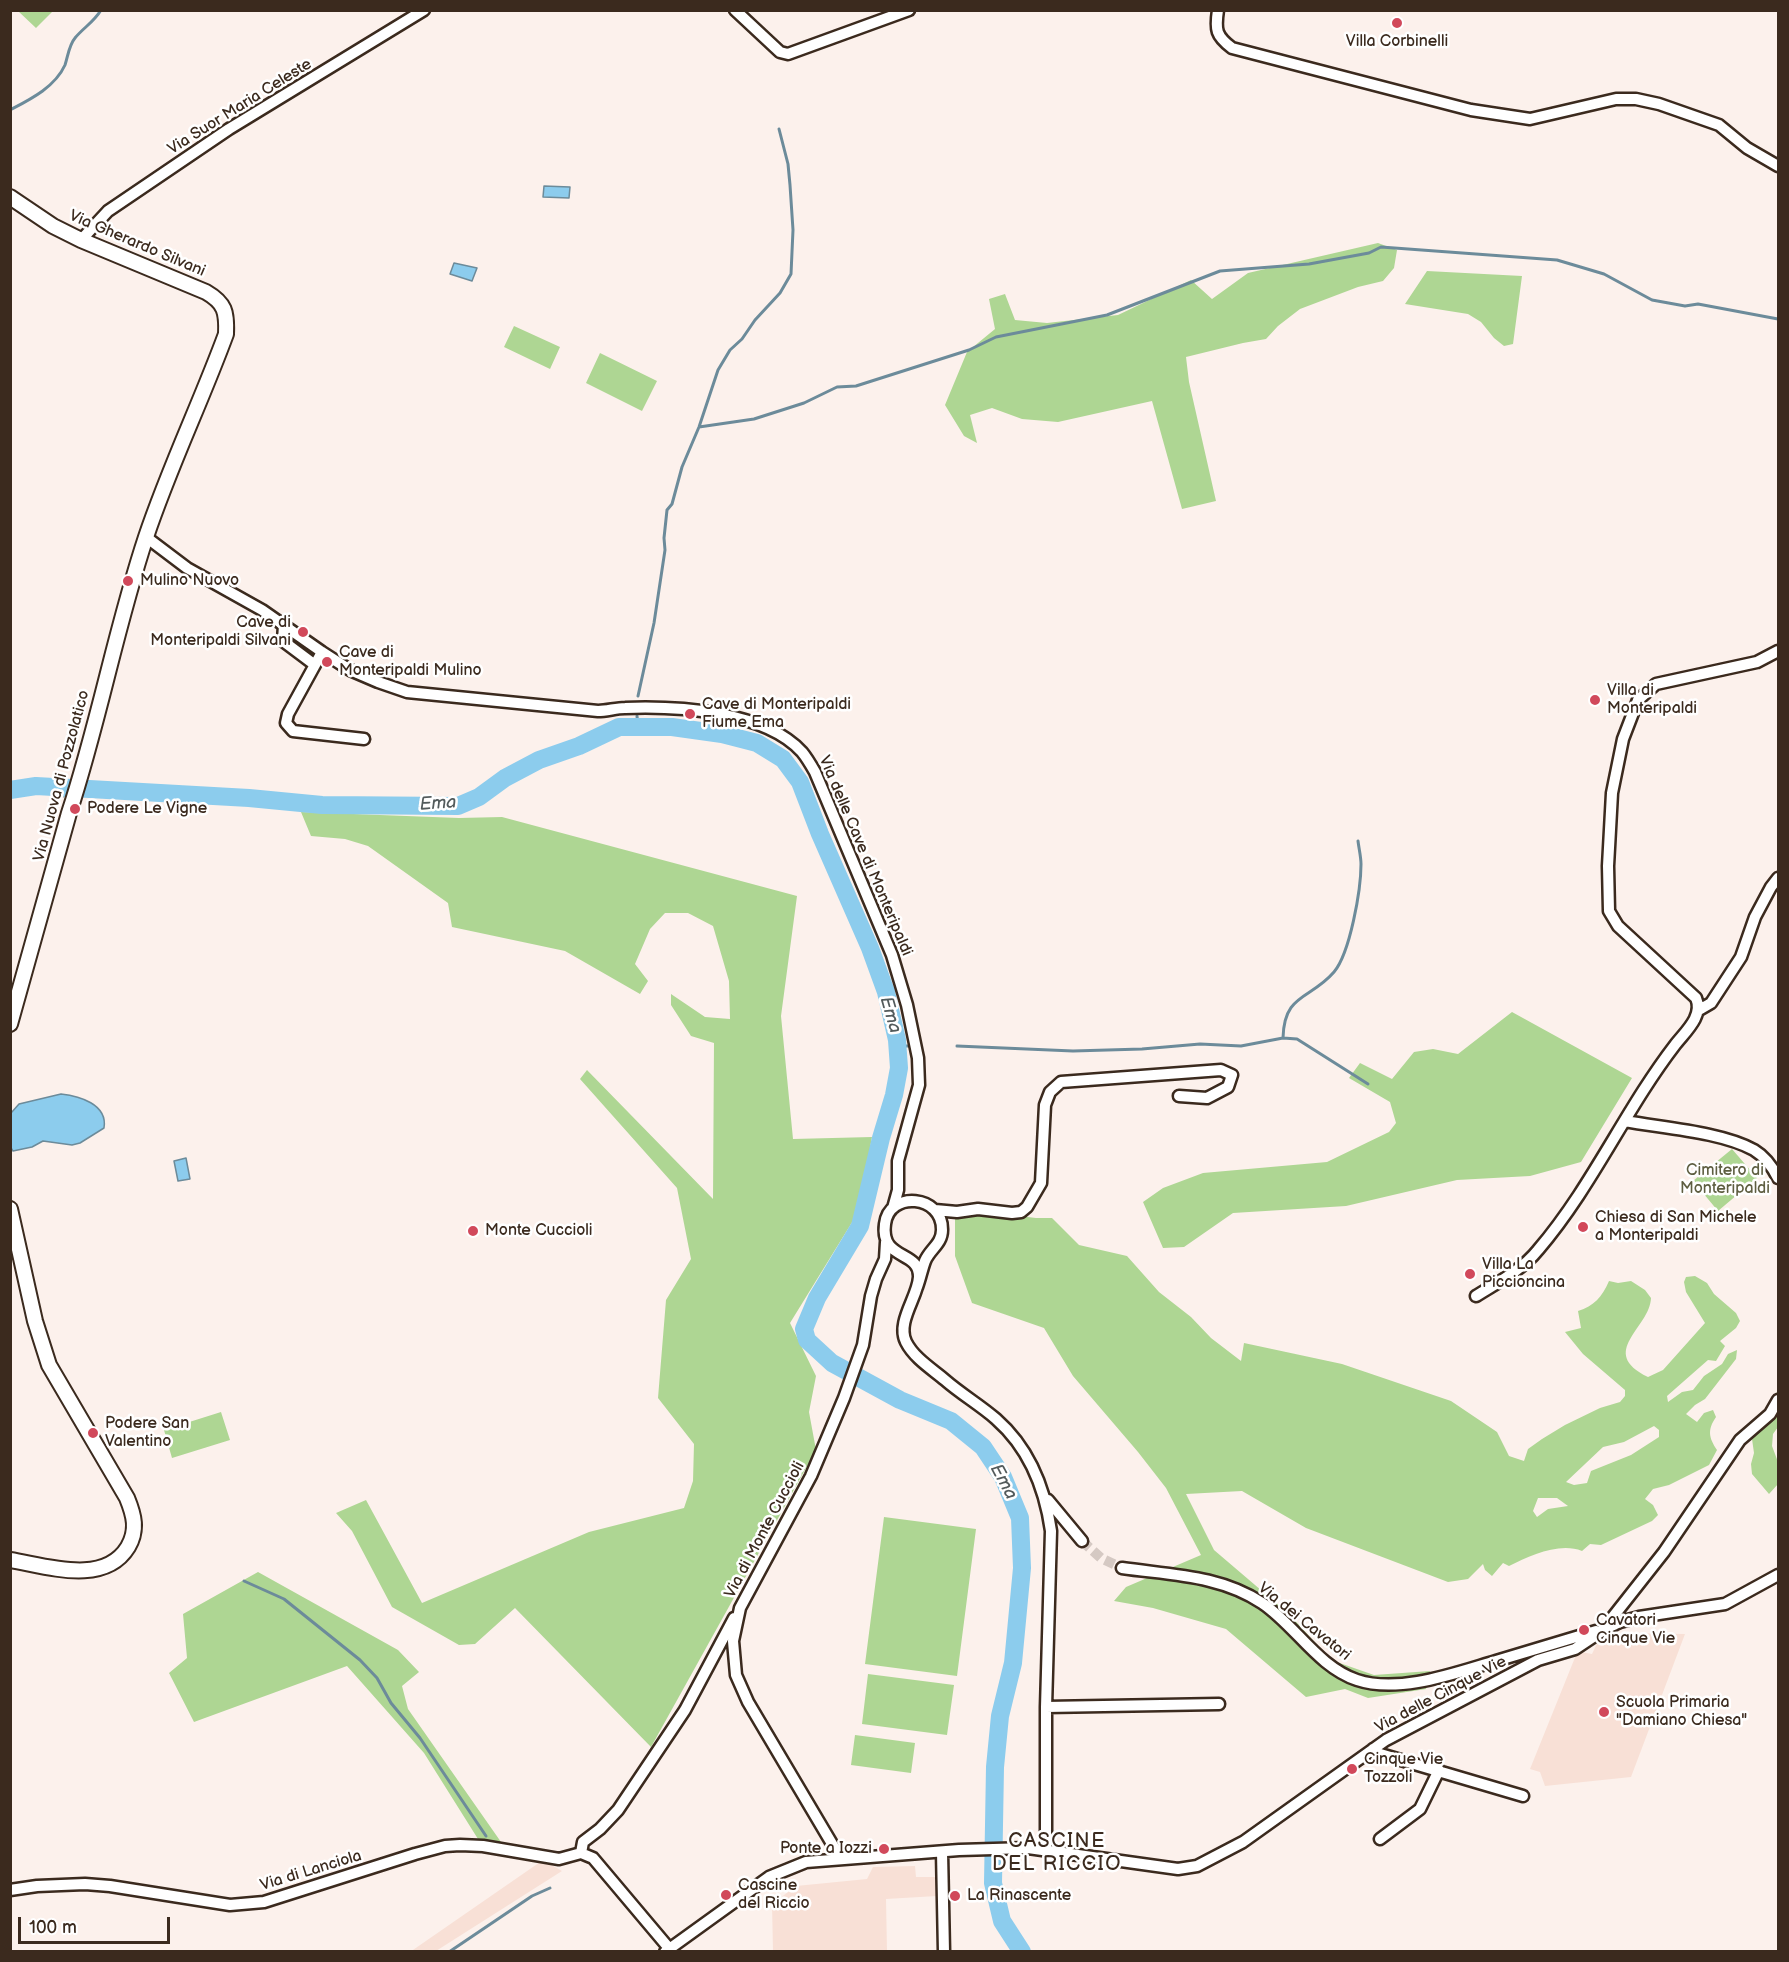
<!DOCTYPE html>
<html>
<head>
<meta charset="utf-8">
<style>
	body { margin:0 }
	#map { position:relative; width:1789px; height:1962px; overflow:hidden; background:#fcf1ec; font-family:"Balsamiq Sans",sans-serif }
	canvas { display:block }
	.frame { position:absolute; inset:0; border:12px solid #3b2a1e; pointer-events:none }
	.scale { position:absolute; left:18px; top:1917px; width:152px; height:27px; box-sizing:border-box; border:3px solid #3b2a1e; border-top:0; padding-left:8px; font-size:18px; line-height:21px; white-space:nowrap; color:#3b2a1e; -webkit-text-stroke:4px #fff; paint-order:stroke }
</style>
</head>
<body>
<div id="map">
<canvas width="1789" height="1962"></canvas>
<div class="frame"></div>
<div class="scale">100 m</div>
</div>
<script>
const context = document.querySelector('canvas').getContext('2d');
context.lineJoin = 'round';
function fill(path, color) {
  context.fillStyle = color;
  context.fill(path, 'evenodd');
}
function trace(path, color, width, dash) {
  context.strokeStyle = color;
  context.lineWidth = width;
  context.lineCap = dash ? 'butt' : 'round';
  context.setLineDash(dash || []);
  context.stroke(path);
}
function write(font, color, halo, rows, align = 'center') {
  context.font = font + ' "Balsamiq Sans",sans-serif';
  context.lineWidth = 5;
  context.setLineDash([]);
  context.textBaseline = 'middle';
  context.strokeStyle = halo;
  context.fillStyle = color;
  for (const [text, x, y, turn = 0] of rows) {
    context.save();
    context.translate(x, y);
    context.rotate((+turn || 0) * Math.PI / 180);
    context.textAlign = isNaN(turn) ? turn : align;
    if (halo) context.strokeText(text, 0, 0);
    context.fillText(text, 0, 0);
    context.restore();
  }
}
const built = new Path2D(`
	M 1622,1633 L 1685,1634 L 1631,1777 L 1545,1786 L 1540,1772 L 1530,1769 L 1576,1655 L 1581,1652 L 1592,1654 L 1600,1637 Z
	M 543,1860 L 562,1871 L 436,1951 L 410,1952 Z
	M 915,1866 L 916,1877 L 936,1877 L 937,1896 L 886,1899 L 887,1951 L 773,1951 L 772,1904 L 796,1886 L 867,1879 L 873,1867 Z`);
const green = new Path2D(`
	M 18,11 L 53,11 L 36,28 Z
	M 1378,243 L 1397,250 L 1394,268 L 1383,281 L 1358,287 L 1300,309 L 1278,326 L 1266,339 L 1243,343 L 1186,357 L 1189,382 L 1216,501 L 1182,509 L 1152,401 L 1058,422 L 1022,419 L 992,408 L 970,415 L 977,443 L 964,436 L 945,405 L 967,352 L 995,329 L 989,299 L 1005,294 L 1015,320 L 1047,323 L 1118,315 L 1191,280 L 1212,299 L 1248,273 Z
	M 1427,271 L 1522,276 L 1513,344 L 1504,346 L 1494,338 L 1481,322 L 1468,314 L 1405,304 Z
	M 514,326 L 560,347 L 550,369 L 504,347 Z
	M 600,353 L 657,381 L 642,411 L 586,383 Z
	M 301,812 L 459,818 L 502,817 L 797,896 L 781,1016 L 793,1139 L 872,1137 L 859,1211 L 790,1323 L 816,1376 L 809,1412 L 816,1450 L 651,1747 L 515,1608 L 475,1644 L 459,1645 L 392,1607 L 352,1531 L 336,1513 L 366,1500 L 422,1603 L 589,1532 L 684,1508 L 693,1481 L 694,1444 L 658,1398 L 666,1300 L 691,1259 L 677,1188 L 580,1079 L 587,1070 L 713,1199 L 714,1043 L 691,1036 L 671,1005 L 671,994 L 705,1017 L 730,1019 L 729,981 L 713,926 L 688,913 L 665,913 L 650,929 L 635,964 L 648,981 L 640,994 L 565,951 L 452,927 L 448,903 L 368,846 L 345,839 L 311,836 Z
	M 1512,1012 L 1632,1078 L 1581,1162 L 1530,1176 L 1457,1180 L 1346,1206 L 1233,1213 L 1184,1247 L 1163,1248 L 1143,1202 L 1163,1188 L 1203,1173 L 1327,1162 L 1389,1132 L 1396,1123 L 1390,1102 L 1349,1078 L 1360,1063 L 1392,1079 L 1414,1052 L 1433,1049 L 1458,1054 Z
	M 1732,1149 L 1757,1178 L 1718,1211 L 1693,1181 Z
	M 968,1210 L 1036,1218 L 1052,1218 L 1079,1245 L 1127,1256 L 1159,1292 L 1191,1317 L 1211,1338 L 1241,1361 L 1244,1343 L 1342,1364 L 1451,1401 L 1497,1432 L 1509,1456 L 1524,1461 L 1528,1449 L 1542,1439 L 1565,1425 L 1600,1408 L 1620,1402 L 1625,1396 L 1625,1390 L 1583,1354 L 1565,1332 L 1581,1328 L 1578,1311 C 1594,1306 1602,1297 1609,1281 L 1618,1283 L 1631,1281 L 1645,1290 L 1651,1298 C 1650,1328 1597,1352 1648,1377 L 1663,1370 L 1705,1323 L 1686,1292 L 1684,1282 L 1686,1277 L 1695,1276 L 1707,1283 L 1714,1294 L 1736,1313 L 1740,1321 L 1736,1328 L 1720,1341 L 1725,1346 L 1716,1361 L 1708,1360 L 1667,1396 L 1668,1402 L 1682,1392 L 1693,1390 L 1704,1376 L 1722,1364 L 1728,1354 L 1737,1350 L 1736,1359 L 1705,1399 L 1695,1405 L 1686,1414 L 1697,1422 L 1704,1413 L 1713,1410 L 1716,1417 C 1707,1430 1709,1438 1717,1450 L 1709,1465 L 1669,1485 L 1653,1489 L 1645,1499 L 1653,1505 L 1658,1515 L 1652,1521 L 1601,1545 L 1590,1544 L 1582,1551 C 1559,1542 1530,1556 1509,1566 L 1503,1563 L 1492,1576 L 1485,1570 L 1483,1564 L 1468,1579 L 1448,1582 L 1306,1528 L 1242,1491 L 1186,1494 L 1214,1550 L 1289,1614 L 1331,1660 L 1374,1675 L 1430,1671 L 1426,1689 L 1368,1698 L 1345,1689 L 1306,1697 L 1226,1629 L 1153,1608 L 1114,1601 L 1126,1587 L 1201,1555 L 1166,1488 L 1138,1452 L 1073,1376 L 1044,1328 L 972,1303 L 955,1256 L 955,1215 ZM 1654,1426 L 1659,1430 L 1659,1437 L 1631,1455 L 1591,1471 L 1587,1483 L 1574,1485 L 1566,1482 L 1603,1447 L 1624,1442 ZM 1538,1498 L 1557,1498 L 1568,1506 L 1548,1509 L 1537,1517 L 1533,1511 Z
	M 1778,1390 L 1778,1427 L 1773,1434 L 1772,1446 L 1778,1462 L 1778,1484 L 1769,1494 L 1752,1474 L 1751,1464 L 1754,1453 L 1752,1439 L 1758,1418 L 1771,1403 Z
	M 221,1412 L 230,1440 L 172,1458 L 164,1430 Z
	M 884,1517 L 976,1529 L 957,1676 L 865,1664 Z
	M 258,1572 L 398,1650 L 419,1672 L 402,1686 L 408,1709 L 501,1842 L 478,1839 L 424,1753 L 347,1666 L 194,1722 L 169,1673 L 187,1658 L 183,1614 Z
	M 868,1674 L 954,1685 L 947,1735 L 862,1724 Z
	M 855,1735 L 915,1743 L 911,1773 L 851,1765 Z`);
const water = new Path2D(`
	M 544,186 L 570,187 L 569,198 L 543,197 Z
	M 454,263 L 477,268 L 472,281 L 450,274 Z
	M 61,1094 C 79,1096 108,1104 104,1128 L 80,1143 L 72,1145 L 43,1141 L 32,1147 L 13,1151 L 11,1148 L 11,1113 L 19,1104 Z
	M 186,1158 L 190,1179 L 178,1181 L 174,1161 Z`);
const stream = new Path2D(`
	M 10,110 C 31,99 55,87 65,65 C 68,56 69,45 75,38 C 83,28 94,22 101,10
	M 699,427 L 754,419 L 804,403 L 837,387 L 856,386 L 969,350 L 996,337 L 1107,315 L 1220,271 L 1309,264 L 1369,253 L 1381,247 L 1557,260 L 1604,274 L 1652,300 L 1685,306 L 1698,304 L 1778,319
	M 638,696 L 654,623 L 665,550 L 664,538 L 667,510 L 672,504 L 682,467 L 699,427 L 718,370 L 730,350 L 742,339 L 755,320 L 780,293 L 791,274 L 793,230 L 790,185 L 788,164 L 779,129
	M 637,716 L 638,727
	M 63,796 L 66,787
	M 1283,1038 C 1284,993 1310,1000 1334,972 C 1350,953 1361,890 1361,864 C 1361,857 1359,849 1358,841
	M 898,1046 L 908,1046
	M 957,1046 L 1073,1051 L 1142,1049 L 1200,1044 L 1241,1046 L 1283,1038 L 1297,1039 L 1368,1084
	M 244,1581 L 284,1599 L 360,1660 L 377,1678 L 391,1703 L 420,1738 L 486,1836
	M 449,1952 L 532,1896 L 550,1888`);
const river = new Path2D(`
	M 10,790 L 36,786 L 249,798 L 322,805 L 458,806 L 479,797 L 505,778 L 539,760 L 579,746 L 619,727 L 672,727 L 722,734 L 757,743 L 783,759 L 800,782 L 820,834 L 870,948 L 886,992 L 897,1040 L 899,1068 L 894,1095 L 881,1138 L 860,1226 L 817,1298 L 804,1329 L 807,1340 L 832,1363 L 900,1400 L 951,1421 L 983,1447 L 1003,1477 L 1020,1518 L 1022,1568 L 1013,1663 L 1000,1716 L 995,1767 L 993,1883 L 1002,1921 L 1022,1952`);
const minorTunnel = new Path2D(`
	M 1082,1541 L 1101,1558 L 1122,1568`);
const minor = new Path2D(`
	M 735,10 L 780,52 L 788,54 L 909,10
	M 1218,10 C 1215,30 1216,36 1232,48 L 1471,110 L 1530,119 L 1616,99 L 1636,99 L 1659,104 L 1719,125 L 1747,148 L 1778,166
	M 81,240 L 108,211 L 229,129 L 424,10
	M 146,537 L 187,568 L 262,610 L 322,652 L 350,670 L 378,682 L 407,692 L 598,711 C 607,711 616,708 625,708 C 677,706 765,711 802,752 C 807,758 811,765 815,772 L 892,955 L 907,1005 L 918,1058 L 919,1085 L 898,1161 L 898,1190 L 893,1208
	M 284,625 L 283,641 L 315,665
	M 322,652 L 288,714 L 286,723 L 293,731 L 364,739
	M 1699,1010 L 1711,1003 L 1741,957 L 1755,917 L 1771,887 L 1778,878
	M 1625,1121 C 1663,1128 1722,1132 1754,1150 C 1764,1156 1773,1168 1778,1178
	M 935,1210 L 957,1212 L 978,1209 L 1012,1213 L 1021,1212 L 1027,1207 L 1041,1183 L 1045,1105 L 1050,1092 L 1061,1082 L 1221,1070 L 1232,1075 L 1228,1087 L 1207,1098 L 1179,1096
	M 917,1287 C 920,1279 922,1269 925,1261 C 930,1249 942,1244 942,1230 C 943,1195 889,1190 885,1224 C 880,1261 920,1250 919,1277 C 918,1297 896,1322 906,1342 C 914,1358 932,1369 945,1380 C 961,1394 980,1405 996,1419 C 1029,1448 1045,1488 1051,1531 L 1046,1707 L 1046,1849
	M 1476,1296 C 1497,1283 1522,1270 1538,1250 C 1592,1187 1625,1110 1675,1045 C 1685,1032 1704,1016 1696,998 L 1618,926 L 1609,911 L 1608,866 L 1612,793 L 1623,739 L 1638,700 L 1656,684 L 1757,662 L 1778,651
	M 1048,1500 L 1082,1541
	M 1122,1568 C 1170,1575 1220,1575 1262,1603 C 1295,1625 1318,1667 1357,1680 C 1399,1694 1455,1673 1496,1661 C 1529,1651 1563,1641 1596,1631
	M 1614,1625 L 1612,1618 L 1664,1552 L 1740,1440 L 1770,1414 L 1778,1400
	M 1046,1707 L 1219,1704
	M 1373,1749 L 1377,1753 L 1523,1796
	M 1380,1839 L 1420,1809 L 1439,1770
	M 942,1852 L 944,1952
	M 581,1853 L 583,1842 L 600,1829 L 618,1810 L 685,1710 L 734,1618
	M 841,1859 L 748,1702 L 736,1675 L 733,1641 L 740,1608 L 811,1476 L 844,1398 L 863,1345 L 871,1296 L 876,1279 L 885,1259 L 886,1242
	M 10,1890 L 37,1886 L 85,1884 L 110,1886 L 230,1905 L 264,1902 L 415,1854 L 445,1846 L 460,1845 L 483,1846 L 559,1859 L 581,1853 L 593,1858 L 668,1947
	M 665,1952 L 769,1877 L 806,1862 L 959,1850 L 1028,1848 L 1178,1869 L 1197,1866 L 1243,1842 L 1386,1740 L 1538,1660 L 1575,1649 L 1605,1629 L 1620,1622 L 1639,1617 L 1725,1604 L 1778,1575`);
const major = new Path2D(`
	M 10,197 L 53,226 L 81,240 L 206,292 C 225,303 227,312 226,334 C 201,402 169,468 146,537 C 116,627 99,722 69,813 L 10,1024
	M 10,1209 L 35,1321 L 49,1365 L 127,1498 C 134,1515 138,1530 128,1547 C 104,1586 47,1566 10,1560`);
const markers = [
	[1397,23,6,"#d1495b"],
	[128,581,6,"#d1495b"],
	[303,632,6,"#d1495b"],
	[327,662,6,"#d1495b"],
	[1595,700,6,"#d1495b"],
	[690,714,6,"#d1495b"],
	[75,809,6,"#d1495b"],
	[1583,1227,6,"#d1495b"],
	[473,1231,6,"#d1495b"],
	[1470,1274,6,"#d1495b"],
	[93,1433,6,"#d1495b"],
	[1584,1630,6,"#d1495b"],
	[1604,1712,6,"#d1495b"],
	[1352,1769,6,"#d1495b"],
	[884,1849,6,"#d1495b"],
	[726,1895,6,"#d1495b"],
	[955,1896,6,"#d1495b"]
];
const poiNames = [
	["Villa Corbinelli",1397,42,"center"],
	["Mulino Nuovo",140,581],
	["Cave di",291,623,"right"],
	["Monteripaldi Silvani",291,641,"right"],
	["Cave di",339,653],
	["Monteripaldi Mulino",339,671],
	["Villa di",1607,691],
	["Monteripaldi",1607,709],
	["Cave di Monteripaldi",702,705],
	["Fiume Ema",702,723],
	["Podere Le Vigne",87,809],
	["Chiesa di San Michele",1595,1218],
	["a Monteripaldi",1595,1236],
	["Monte Cuccioli",485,1231],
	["Villa La",1482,1265],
	["Piccioncina",1482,1283],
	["Podere San",105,1424],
	["Valentino",105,1442],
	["Cavatori",1596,1621],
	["Cinque Vie",1596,1639],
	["Scuola Primaria",1616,1703],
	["\"Damiano Chiesa\"",1616,1721],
	["Cinque Vie",1364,1760],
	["Tozzoli",1364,1778],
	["Ponte a Iozzi",872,1849,"right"],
	["Cascine",738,1886],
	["del Riccio",738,1904],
	["La Rinascente",967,1896]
];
const streetNames = [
	["Via Suor Maria Celeste",240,107,-32],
	["Via Gherardo Silvani",137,244,23],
	["Via Nuova di Pozzolatico",62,776,-75],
	["Via delle Cave di Monteripaldi",865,856,67],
	["Via di Monte Cuccioli",765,1530,-62],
	["Via dei Cavatori",1304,1622,39],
	["Via delle Cinque Vie",1441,1695,-28],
	["Via di Lanciola",311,1871,-17]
];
const parkNames = [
	["Cimitero di",1725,1171],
	["Monteripaldi",1725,1189]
];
const waterNames = [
	["Ema",438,804,-4],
	["Ema",890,1015,74],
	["Ema",1003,1482,62]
];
const quarterNames = [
	["CASCINE",1057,1842],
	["DEL RICCIO",1057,1865]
];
fill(built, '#f8e0d6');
fill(green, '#aed693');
fill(water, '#8ccced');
trace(water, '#6c8b9a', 1.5);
trace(stream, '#6c8b9a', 3);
trace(river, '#8ccced', 18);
trace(minorTunnel, '#d5c9c3', 10, [10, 5]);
trace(minor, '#3b2a1e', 15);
trace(major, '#3b2a1e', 18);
trace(minor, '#fff', 10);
trace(major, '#fff', 14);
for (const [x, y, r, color] of markers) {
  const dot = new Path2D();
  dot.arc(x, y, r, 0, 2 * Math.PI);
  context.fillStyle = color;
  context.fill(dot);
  trace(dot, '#fff', 2);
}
write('16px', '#3b2a1e', '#fff', poiNames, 'left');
write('16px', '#3b2a1e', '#fff', streetNames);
write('16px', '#5e5e41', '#fff', parkNames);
write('italic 18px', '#535b5c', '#fff', waterNames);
context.letterSpacing = '1.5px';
write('20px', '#3b2a1e', '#fff', quarterNames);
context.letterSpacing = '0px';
</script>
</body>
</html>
